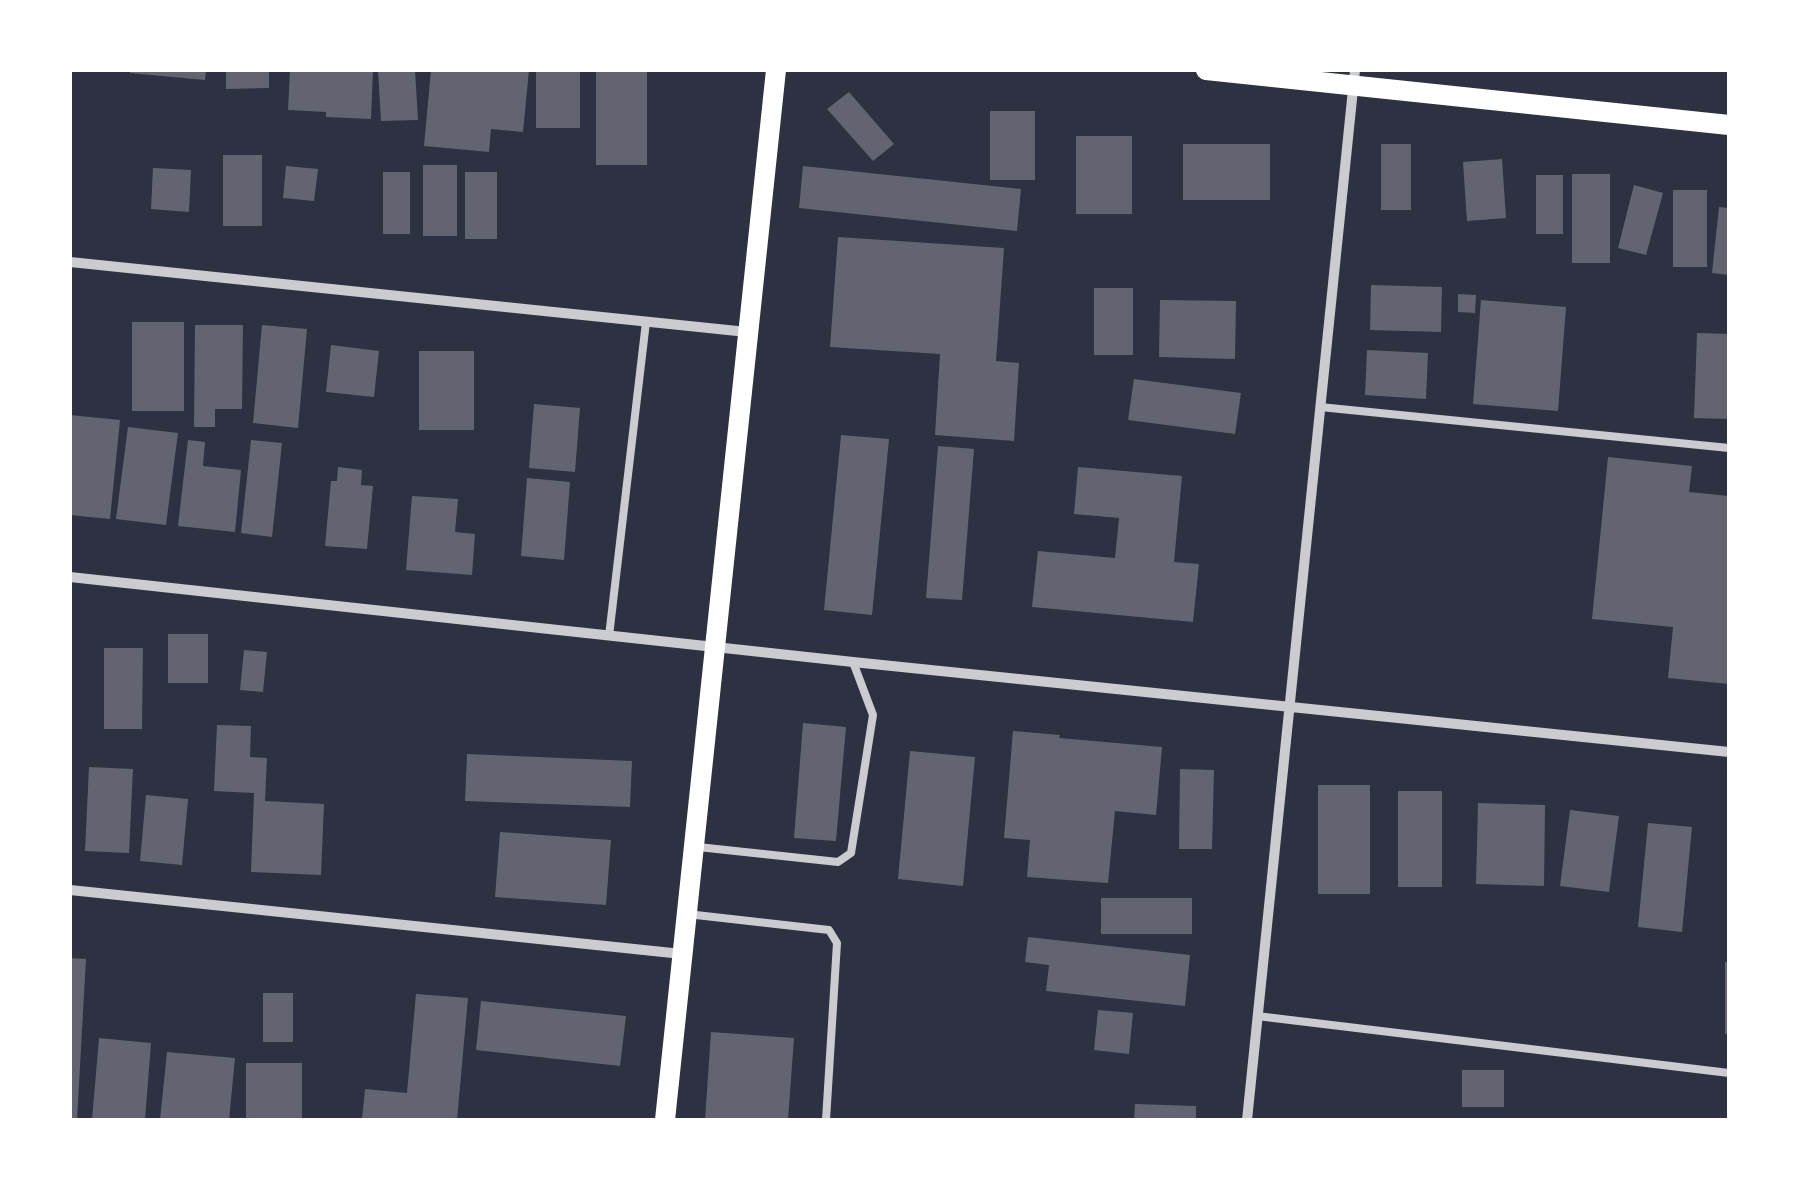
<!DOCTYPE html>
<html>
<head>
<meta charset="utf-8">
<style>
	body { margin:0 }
	#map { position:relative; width:1799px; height:1190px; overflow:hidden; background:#2d3142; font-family:Arial,sans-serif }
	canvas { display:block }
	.frame { position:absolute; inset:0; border:72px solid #fff; pointer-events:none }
</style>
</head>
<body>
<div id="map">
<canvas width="1799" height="1190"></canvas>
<div class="frame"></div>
</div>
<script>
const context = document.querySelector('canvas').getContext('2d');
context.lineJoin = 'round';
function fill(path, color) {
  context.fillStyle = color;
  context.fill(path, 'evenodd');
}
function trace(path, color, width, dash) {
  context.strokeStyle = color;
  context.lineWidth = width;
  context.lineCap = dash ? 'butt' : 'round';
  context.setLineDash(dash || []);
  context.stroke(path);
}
const building = new Path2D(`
	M 130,70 L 206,70 L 205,80 L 130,73 Z
	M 226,70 L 269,70 L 269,88 L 226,89 Z
	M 290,70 L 373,70 L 371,119 L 326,117 L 326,112 L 288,110 Z
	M 378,70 L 415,70 L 418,120 L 381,121 Z
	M 431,70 L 529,70 L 523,132 L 491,129 L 489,152 L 424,146 Z
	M 536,70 L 580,70 L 580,128 L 536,128 Z
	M 596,71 L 647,71 L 647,165 L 596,165 Z
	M 849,92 L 894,144 L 873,161 L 827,109 Z
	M 990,111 L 1035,111 L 1035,180 L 990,180 Z
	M 1076,136 L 1132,136 L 1132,214 L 1076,214 Z
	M 1183,144 L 1270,144 L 1270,200 L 1183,200 Z
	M 1381,144 L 1411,144 L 1411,210 L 1381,210 Z
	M 223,155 L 262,155 L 262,226 L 223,226 Z
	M 1502,159 L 1506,218 L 1467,221 L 1463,162 Z
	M 423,165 L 457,165 L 457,236 L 423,236 Z
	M 286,166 L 318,169 L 314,201 L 283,198 Z
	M 803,166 L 1021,189 L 1017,231 L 799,208 Z
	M 153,168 L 191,170 L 189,212 L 151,209 Z
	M 383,172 L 410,172 L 410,234 L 383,234 Z
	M 465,172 L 497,172 L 497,239 L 465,239 Z
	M 1572,174 L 1610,174 L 1610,263 L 1572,263 Z
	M 1536,175 L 1563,175 L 1563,234 L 1536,234 Z
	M 1634,185 L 1663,193 L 1646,255 L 1618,248 Z
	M 1673,190 L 1707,190 L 1707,267 L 1673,267 Z
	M 1719,207 L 1729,208 L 1729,275 L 1712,273 Z
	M 838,237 L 1004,248 L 996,361 L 1019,363 L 1014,441 L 935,435 L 940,354 L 830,347 Z
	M 1371,285 L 1442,287 L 1441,332 L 1370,330 Z
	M 1094,288 L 1133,288 L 1133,355 L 1094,355 Z
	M 1458,294 L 1476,295 L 1475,313 L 1458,312 Z
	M 1160,300 L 1236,301 L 1235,359 L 1159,357 Z
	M 1481,300 L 1566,307 L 1558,411 L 1473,404 Z
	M 132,322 L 184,322 L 184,411 L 132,411 Z
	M 195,325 L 243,325 L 242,409 L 215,409 L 215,427 L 194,427 Z
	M 262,325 L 307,329 L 298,428 L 253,423 Z
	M 1697,333 L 1729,334 L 1729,419 L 1694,418 Z
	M 331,345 L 379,351 L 374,397 L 326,392 Z
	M 1367,350 L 1428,353 L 1426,399 L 1365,395 Z
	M 419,351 L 474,351 L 474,430 L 419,430 Z
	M 1134,379 L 1241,393 L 1235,434 L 1128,420 Z
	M 534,404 L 580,408 L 575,472 L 529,468 Z
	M 70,415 L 120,420 L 110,519 L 70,515 Z
	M 128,427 L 178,433 L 166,525 L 116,519 Z
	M 841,435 L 889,439 L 872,615 L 824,610 Z
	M 188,440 L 205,442 L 203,466 L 241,470 L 235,532 L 178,526 Z
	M 251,440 L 282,443 L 272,537 L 241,533 Z
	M 938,446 L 974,449 L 962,600 L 926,598 Z
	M 1608,457 L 1692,466 L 1689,492 L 1729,496 L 1729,684 L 1668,678 L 1673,627 L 1592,619 Z
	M 338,467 L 362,470 L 361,485 L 373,486 L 367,549 L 325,546 L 331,481 L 337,481 Z
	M 1078,467 L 1182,476 L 1174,562 L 1199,564 L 1193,622 L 1032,607 L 1038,551 L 1115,558 L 1119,518 L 1074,514 Z
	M 527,478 L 570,482 L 564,560 L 521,556 Z
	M 412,496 L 458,499 L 455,532 L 475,534 L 472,575 L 406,570 Z
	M 168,634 L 208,634 L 208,683 L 168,683 Z
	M 104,648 L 143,648 L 142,729 L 104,729 Z
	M 244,650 L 267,652 L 263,692 L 240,690 Z
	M 803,723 L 846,727 L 836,841 L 794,838 Z
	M 217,725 L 251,726 L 250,757 L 267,758 L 265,801 L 324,804 L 321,875 L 251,872 L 254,793 L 214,791 Z
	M 1013,731 L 1060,735 L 1059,738 L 1162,747 L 1156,815 L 1115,811 L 1108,883 L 1027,877 L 1030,840 L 1004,838 Z
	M 910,751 L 975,757 L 963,886 L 898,879 Z
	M 467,754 L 632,761 L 630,807 L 465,801 Z
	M 89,767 L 133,769 L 129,853 L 85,851 Z
	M 1180,769 L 1214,770 L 1212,849 L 1179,849 Z
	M 1318,785 L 1370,785 L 1370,894 L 1318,894 Z
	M 1398,791 L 1442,791 L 1442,887 L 1398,887 Z
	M 146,795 L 188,799 L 182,865 L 140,861 Z
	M 1478,803 L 1545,805 L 1544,886 L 1476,884 Z
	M 1570,810 L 1619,816 L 1609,892 L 1560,886 Z
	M 1648,823 L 1692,827 L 1682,932 L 1638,927 Z
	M 500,832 L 611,840 L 606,905 L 495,897 Z
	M 1101,898 L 1192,898 L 1192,934 L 1101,934 Z
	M 1028,937 L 1190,955 L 1185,1006 L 1046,991 L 1049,965 L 1025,962 Z
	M 70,958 L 86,959 L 77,1120 L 70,1120 Z
	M 1725,962 L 1729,962 L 1729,1034 L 1725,1034 Z
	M 263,993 L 293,993 L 293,1042 L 263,1042 Z
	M 416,994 L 468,998 L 457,1120 L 362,1120 L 365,1089 L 407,1093 Z
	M 481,1001 L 626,1016 L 620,1066 L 476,1050 Z
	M 1098,1010 L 1133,1013 L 1129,1054 L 1094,1050 Z
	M 711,1032 L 794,1038 L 788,1120 L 705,1120 Z
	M 99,1038 L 151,1043 L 145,1120 L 92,1120 Z
	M 167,1052 L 235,1058 L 229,1120 L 160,1120 Z
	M 246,1063 L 302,1063 L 302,1120 L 246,1120 Z
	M 1462,1070 L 1504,1070 L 1504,1107 L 1462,1107 Z
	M 1135,1104 L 1196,1106 L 1196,1120 L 1134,1120 Z`);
const service = new Path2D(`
	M 1320,407 L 1729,448
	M 609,636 L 646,322
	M 698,847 L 838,862 L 851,853 L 873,715 L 853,662
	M 687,914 L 829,930 L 837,943 L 826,1120
	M 1257,1016 L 1729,1073`);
const minor = new Path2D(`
	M 70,262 L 747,332
	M 70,577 L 853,662 L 1729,752
	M 70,890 L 682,954
	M 1247,1120 L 1355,70`);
const secondary = new Path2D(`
	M 1206,70 L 1729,125
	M 665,1120 L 776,70`);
fill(building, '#626471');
trace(service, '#caccd0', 8);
trace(minor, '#caccd0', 10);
trace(secondary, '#fff', 20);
</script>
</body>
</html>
